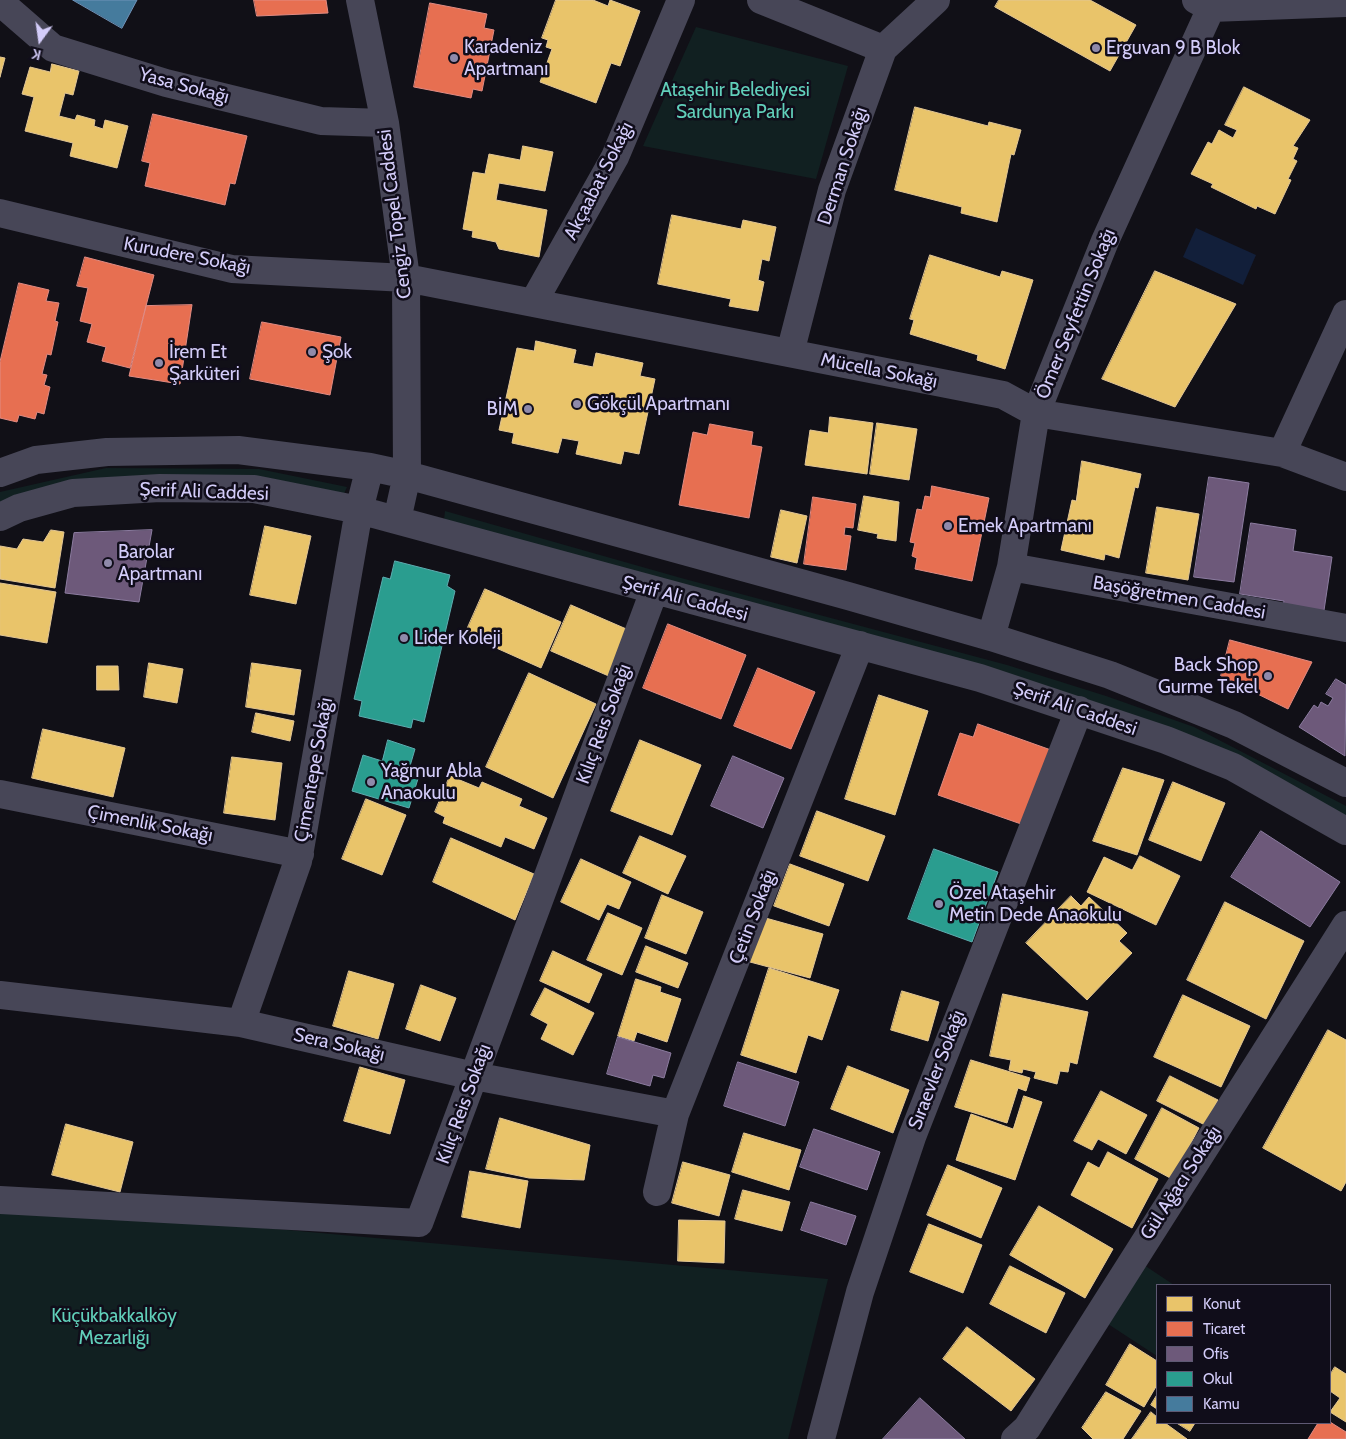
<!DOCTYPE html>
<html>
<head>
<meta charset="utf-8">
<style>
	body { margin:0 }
	#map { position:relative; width:1346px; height:1439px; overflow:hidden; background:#111017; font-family:Cabin,sans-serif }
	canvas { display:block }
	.legend { position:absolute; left:1156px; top:1284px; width:175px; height:140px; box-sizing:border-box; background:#100d1a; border:1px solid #5e5973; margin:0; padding:6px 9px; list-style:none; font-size:15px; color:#d3ccf9 }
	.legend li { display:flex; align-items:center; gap:10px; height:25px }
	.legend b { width:25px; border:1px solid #5e5973 }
	.north { position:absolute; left:15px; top:15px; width:50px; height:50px; -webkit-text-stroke:4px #100d1a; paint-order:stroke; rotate:194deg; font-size:14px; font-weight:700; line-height:20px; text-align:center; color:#d3ccf9 }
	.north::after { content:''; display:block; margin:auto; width:18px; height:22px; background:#d3ccf9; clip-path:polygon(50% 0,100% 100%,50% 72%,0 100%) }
</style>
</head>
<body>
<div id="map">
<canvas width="1346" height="1439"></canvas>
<ul class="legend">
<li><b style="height:14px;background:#e9c46a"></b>Konut</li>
<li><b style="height:14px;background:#e76f51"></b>Ticaret</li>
<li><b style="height:14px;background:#6d597a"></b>Ofis</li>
<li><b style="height:14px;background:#2a9d8f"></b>Okul</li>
<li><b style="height:14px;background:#457b9d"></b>Kamu</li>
</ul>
<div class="north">K</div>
</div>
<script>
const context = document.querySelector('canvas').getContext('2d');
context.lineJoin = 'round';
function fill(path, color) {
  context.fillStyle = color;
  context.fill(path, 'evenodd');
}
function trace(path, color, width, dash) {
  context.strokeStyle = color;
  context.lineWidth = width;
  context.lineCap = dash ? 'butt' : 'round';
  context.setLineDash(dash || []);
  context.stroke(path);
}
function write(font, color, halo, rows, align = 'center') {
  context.font = font + ' Cabin,sans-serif';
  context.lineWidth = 5;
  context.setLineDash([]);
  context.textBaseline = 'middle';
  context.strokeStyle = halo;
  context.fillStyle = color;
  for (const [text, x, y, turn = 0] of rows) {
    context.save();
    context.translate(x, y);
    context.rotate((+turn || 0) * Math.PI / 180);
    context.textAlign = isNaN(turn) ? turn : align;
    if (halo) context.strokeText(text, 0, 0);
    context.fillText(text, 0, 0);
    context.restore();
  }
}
const green = new Path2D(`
	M 696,27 L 848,66 L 816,179 L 643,146 Z
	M 106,468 L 259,469 L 347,487 L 343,496 L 0,503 L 0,492 Z
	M 445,511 L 681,578 L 1007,665 L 1106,696 L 1194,727 L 1346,806 L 1346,820 L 1190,737 L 444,520 Z
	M 0,1204 L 828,1279 L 788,1439 L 0,1439 Z
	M 1144,1265 L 1174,1285 L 1157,1285 L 1157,1356 L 1108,1324 Z`);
const water = new Path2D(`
	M 1196,228 L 1256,255 L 1243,285 L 1183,257 Z`);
const homes = new Path2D(`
	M 556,0 L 593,0 L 608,6 L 610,0 L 640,11 L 620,66 L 611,63 L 596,103 L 540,82 L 552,49 L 546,47 L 548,40 L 542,38 Z
	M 999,0 L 1090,0 L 1136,25 L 1110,71 L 995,7 Z
	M 0,57 L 5,58 L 0,77 Z
	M 52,64 L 79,71 L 73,95 L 65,93 L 59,116 L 75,120 L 77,115 L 95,120 L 94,126 L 103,129 L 105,120 L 128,126 L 117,168 L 70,156 L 73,143 L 25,131 L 34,97 L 22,94 L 30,67 L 50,72 Z
	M 1244,87 L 1310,120 L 1293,146 L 1298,148 L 1293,159 L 1297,161 L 1288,179 L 1291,180 L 1275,214 L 1257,206 L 1256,209 L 1211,187 L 1213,184 L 1191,174 L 1208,142 L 1212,144 L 1219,130 L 1233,138 L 1237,130 L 1225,125 Z
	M 915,107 L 988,126 L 989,122 L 1021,130 L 1014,155 L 1011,154 L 997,222 L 961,213 L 962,207 L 895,190 Z
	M 523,146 L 553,152 L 545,191 L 499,183 L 496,200 L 547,210 L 539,257 L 499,249 L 496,242 L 472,237 L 473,231 L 463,229 L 473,172 L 485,174 L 489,154 L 520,160 Z
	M 672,215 L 741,229 L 743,220 L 776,227 L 769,261 L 762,259 L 758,280 L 764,282 L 758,311 L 729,306 L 731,299 L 658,284 Z
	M 930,255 L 1000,277 L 1002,271 L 1033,280 L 1005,369 L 977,360 L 978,355 L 910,334 L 914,320 L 910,319 Z
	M 1155,271 L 1236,304 L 1175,407 L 1102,379 Z
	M 536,341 L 576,350 L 573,363 L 593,367 L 596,353 L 643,363 L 640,376 L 655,379 L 639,454 L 624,451 L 621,464 L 576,454 L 579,441 L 562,438 L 558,453 L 512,443 L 514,433 L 499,430 L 517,348 L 534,351 Z
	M 830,417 L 873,423 L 867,474 L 805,465 L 810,430 L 828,433 Z
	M 877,423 L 917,429 L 909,480 L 870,474 Z
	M 1082,461 L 1141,474 L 1138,488 L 1135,487 L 1119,558 L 1105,554 L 1104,560 L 1061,550 L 1072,500 L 1076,501 Z
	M 864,496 L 899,502 L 896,541 L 877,538 L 878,534 L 858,530 Z
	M 1157,507 L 1199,514 L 1188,580 L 1146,573 Z
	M 781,510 L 807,516 L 797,563 L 771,557 Z
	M 265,526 L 311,536 L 296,604 L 250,595 Z
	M 51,530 L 64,532 L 55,588 L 0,579 L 0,546 L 17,549 L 23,539 L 43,542 Z
	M 0,583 L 56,592 L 47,643 L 0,635 Z
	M 485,589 L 561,622 L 541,668 L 465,634 Z
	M 571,605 L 631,631 L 611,677 L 551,651 Z
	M 149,663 L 183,669 L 177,703 L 144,697 Z
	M 252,663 L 301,670 L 294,715 L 246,707 Z
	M 97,666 L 118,666 L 119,690 L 97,690 Z
	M 529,673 L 596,704 L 553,798 L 486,767 Z
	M 879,695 L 928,711 L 895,815 L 845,799 Z
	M 256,713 L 294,721 L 290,741 L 252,732 Z
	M 43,729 L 125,748 L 113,797 L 32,778 Z
	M 640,740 L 701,765 L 672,835 L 611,811 Z
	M 232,757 L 282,763 L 275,820 L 224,813 Z
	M 1123,768 L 1164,780 L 1137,855 L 1093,841 Z
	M 450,776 L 479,788 L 482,782 L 522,799 L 519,806 L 547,818 L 534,849 L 505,837 L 501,847 L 443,823 L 445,817 L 435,812 Z
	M 1173,782 L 1225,803 L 1201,861 L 1149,840 Z
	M 366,799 L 406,815 L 382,875 L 342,859 Z
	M 817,811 L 885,836 L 868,881 L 800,856 Z
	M 640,836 L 686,856 L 668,894 L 623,873 Z
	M 451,838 L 534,874 L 515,920 L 433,882 Z
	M 1140,856 L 1180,876 L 1156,925 L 1087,892 L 1104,857 L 1132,870 Z
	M 581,859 L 631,882 L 619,909 L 607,904 L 599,920 L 561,902 Z
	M 790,864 L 844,884 L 829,926 L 774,906 Z
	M 662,895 L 703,912 L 686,954 L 645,938 Z
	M 1071,896 L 1081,906 L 1089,897 L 1127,933 L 1119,941 L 1132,953 L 1087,1000 L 1026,943 Z
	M 1225,902 L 1304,941 L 1266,1019 L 1187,980 Z
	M 608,913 L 642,928 L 622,975 L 587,960 Z
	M 762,917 L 823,934 L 810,978 L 750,962 Z
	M 646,946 L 688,963 L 678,988 L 636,972 Z
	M 553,951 L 602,974 L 589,1003 L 540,981 Z
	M 769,968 L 839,990 L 822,1040 L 808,1035 L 796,1073 L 741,1055 Z
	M 349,971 L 394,984 L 378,1039 L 333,1026 Z
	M 636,979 L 661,987 L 660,992 L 681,999 L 667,1042 L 637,1032 L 634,1041 L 618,1036 Z
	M 421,985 L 456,998 L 440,1041 L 406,1029 Z
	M 545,988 L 594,1013 L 573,1055 L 541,1039 L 548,1024 L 531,1015 Z
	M 902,991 L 939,1002 L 928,1041 L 891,1030 Z
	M 1003,994 L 1088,1012 L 1077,1064 L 1070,1062 L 1068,1072 L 1060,1071 L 1057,1084 L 1034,1078 L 1036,1072 L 1023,1069 L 1022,1073 L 1009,1070 L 1011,1060 L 990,1056 Z
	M 1183,995 L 1250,1026 L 1221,1087 L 1154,1057 Z
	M 1328,1030 L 1346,1040 L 1346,1182 L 1341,1191 L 1263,1148 Z
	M 971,1060 L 1030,1078 L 1026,1091 L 1018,1088 L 1007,1123 L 955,1107 Z
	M 848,1066 L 909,1090 L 893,1133 L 831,1109 Z
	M 360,1067 L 405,1080 L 390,1134 L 344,1121 Z
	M 1170,1076 L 1218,1100 L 1205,1125 L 1157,1101 Z
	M 1101,1091 L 1147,1115 L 1126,1154 L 1098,1139 L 1092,1150 L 1074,1141 Z
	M 1024,1096 L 1042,1102 L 1015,1180 L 956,1160 L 971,1114 L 1013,1129 Z
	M 1162,1108 L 1199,1128 L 1172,1179 L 1135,1159 Z
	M 500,1118 L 590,1145 L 584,1180 L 529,1178 L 486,1169 Z
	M 66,1124 L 133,1142 L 120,1192 L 52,1175 Z
	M 744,1133 L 801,1150 L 789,1190 L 732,1172 Z
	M 1108,1152 L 1158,1179 L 1132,1228 L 1071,1195 L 1088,1162 L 1099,1168 Z
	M 683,1162 L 730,1175 L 719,1216 L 672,1203 Z
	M 948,1165 L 1002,1188 L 981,1238 L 927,1215 Z
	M 470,1171 L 528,1181 L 520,1228 L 462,1217 Z
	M 743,1190 L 790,1202 L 782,1231 L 735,1219 Z
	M 1039,1206 L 1113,1249 L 1085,1298 L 1010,1255 Z
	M 679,1220 L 725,1221 L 724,1263 L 678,1261 Z
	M 929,1224 L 982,1245 L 963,1293 L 910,1272 Z
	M 1010,1266 L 1065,1293 L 1046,1333 L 990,1304 Z
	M 967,1327 L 1035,1379 L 1011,1411 L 943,1359 Z
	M 1130,1344 L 1157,1361 L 1157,1385 L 1144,1407 L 1106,1385 Z
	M 1335,1367 L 1346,1374 L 1346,1422 L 1330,1412 L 1340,1398 L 1330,1391 L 1330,1375 Z
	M 1106,1392 L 1141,1411 L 1123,1439 L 1093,1439 L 1082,1428 Z
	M 1157,1395 L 1157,1409 L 1151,1405 Z
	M 1151,1412 L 1157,1417 L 1157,1423 L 1165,1423 L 1187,1439 L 1132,1439 Z
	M 1177,1423 L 1195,1423 L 1190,1431 Z`);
const shops = new Path2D(`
	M 254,0 L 326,0 L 328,13 L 257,16 Z
	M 430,3 L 487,14 L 484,28 L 494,30 L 482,91 L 473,89 L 471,98 L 414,87 Z
	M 153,114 L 247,136 L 235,184 L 230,183 L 225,205 L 145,186 L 150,163 L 142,161 Z
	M 85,257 L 154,275 L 130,368 L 102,361 L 106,347 L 87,342 L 92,324 L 80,321 L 88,288 L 77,286 Z
	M 19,283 L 49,290 L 46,301 L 59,303 L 55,321 L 58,322 L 51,355 L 47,354 L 42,374 L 47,375 L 44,385 L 50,387 L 44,414 L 37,412 L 35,419 L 19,415 L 17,422 L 0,418 L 0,362 Z
	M 192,305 L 180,384 L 129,376 L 146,306 Z
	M 262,322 L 341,337 L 330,395 L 250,379 Z
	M 710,424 L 753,432 L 751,445 L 762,447 L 749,518 L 679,505 L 693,432 L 707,435 Z
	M 932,486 L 989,498 L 972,581 L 915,569 L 917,558 L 912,556 L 915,543 L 910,542 L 917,509 L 922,510 L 925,496 L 930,497 Z
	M 813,497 L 856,504 L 853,528 L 845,527 L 844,535 L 851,536 L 846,570 L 804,564 Z
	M 668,624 L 746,655 L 721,719 L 643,688 Z
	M 1230,640 L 1312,662 L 1288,709 L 1221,676 Z
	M 758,668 L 815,692 L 791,749 L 734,726 Z
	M 978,724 L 1051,750 L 1024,825 L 938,795 L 960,733 L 973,737 Z
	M 1330,1422 L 1346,1432 L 1346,1439 L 1308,1439 L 1318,1423 Z`);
const offices = new Path2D(`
	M 1209,477 L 1249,483 L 1234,582 L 1194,577 Z
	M 1251,523 L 1296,530 L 1293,551 L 1332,557 L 1323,617 L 1282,611 L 1284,601 L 1240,594 Z
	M 152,530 L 139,602 L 65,593 L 74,533 Z
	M 1336,679 L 1346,685 L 1345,756 L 1299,727 L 1314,705 L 1318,708 L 1321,702 L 1328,706 L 1333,698 L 1326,694 Z
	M 733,756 L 784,778 L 763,828 L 711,806 Z
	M 1261,831 L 1340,882 L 1310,927 L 1231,877 Z
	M 618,1037 L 671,1053 L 664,1078 L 653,1075 L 650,1086 L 607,1074 Z
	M 738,1062 L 799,1082 L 785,1126 L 724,1106 Z
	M 814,1129 L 880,1152 L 867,1190 L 800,1167 Z
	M 811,1202 L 856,1216 L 846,1245 L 801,1230 Z
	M 920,1398 L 965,1439 L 883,1439 Z`);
const schools = new Path2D(`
	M 395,561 L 450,575 L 447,586 L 455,591 L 424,722 L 413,719 L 411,728 L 359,716 L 362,701 L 354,699 L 383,577 L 390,579 Z
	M 388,740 L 415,749 L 410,766 L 421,769 L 409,808 L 352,791 L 363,755 L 382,761 Z
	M 934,849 L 998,872 L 972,942 L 908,919 Z`);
const public = new Path2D(`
	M 73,0 L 137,0 L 122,28 Z`);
const minor = new Path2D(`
	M 360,0 L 385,123 L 406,278 L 407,475 L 397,520
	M 761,0 L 883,49
	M 1196,0 L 1211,8 L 1346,3
	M 0,2 L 53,48 L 166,83 L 321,121 L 385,123
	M 0,213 L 232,269 L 406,278 L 1003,395 L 1036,413 L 1282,453 L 1346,477
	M 533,303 L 615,157 L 681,0
	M 790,353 L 832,190 L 883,49 L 936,0
	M 1282,453 L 1346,314
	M 0,473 L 36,460 L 107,452 L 238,450 L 370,467 L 407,475 L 848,596 L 991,637 L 1110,675 L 1234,725 L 1346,783
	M 0,517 L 19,508 L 73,493 L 160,488 L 254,489 L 359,510 L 980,678 L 1166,740 L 1233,767 L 1346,831
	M 1011,567 L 1346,628
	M 991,637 L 1011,567 L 1036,413 L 1105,241 L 1211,8
	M 0,794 L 300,854
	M 0,995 L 241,1023 L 474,1076 L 675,1114
	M 241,1023 L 298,861 L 359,510 L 370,467
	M 657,1192 L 675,1114 L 860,645
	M 0,1200 L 419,1223 L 654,591
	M 821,1439 L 860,1292 L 912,1137 L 1079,710
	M 1015,1439 L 1027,1428 L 1346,925`);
const markers = [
	[1096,48,5,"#8f8aaa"],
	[454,58,5,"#8f8aaa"],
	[312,352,5,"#8f8aaa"],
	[159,363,5,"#8f8aaa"],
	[577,404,5,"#8f8aaa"],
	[528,409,5,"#8f8aaa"],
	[948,526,5,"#8f8aaa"],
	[108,563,5,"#8f8aaa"],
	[404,638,5,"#8f8aaa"],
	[1268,676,5,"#8f8aaa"],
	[371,782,5,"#8f8aaa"],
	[939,904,5,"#8f8aaa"]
];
const poiNames = [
	["Karadeniz",464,47],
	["Apartmanı",464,69],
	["Erguvan 9 B Blok",1106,48],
	["İrem Et",169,352],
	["Şarküteri",169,374],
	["Şok",322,352],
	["Gökçül Apartmanı",587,404],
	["BİM",518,409,"right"],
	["Emek Apartmanı",958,526],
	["Barolar",118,552],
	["Apartmanı",118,574],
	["Lider Koleji",414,638],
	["Back Shop",1258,665,"right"],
	["Gurme Tekel",1258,687,"right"],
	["Yağmur Abla",381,771],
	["Anaokulu",381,793],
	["Özel Ataşehir",949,893],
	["Metin Dede Anaokulu",949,915]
];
const streetNames = [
	["Yasa Sokağı",184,86,15],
	["Derman Sokağı",843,166,-72],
	["Akçaabat Sokağı",599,181,-63],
	["Cengiz Topel Caddesi",395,214,-97],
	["Kurudere Sokağı",187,256,11],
	["Ömer Seyfettin Sokağı",1076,314,-68],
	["Mücella Sokağı",879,371,11],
	["Şerif Ali Caddesi",204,492,2],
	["Başöğretmen Caddesi",1179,598,10],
	["Şerif Ali Caddesi",685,599,15],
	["Şerif Ali Caddesi",1075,709,19],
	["Kılıç Reis Sokağı",604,724,-70],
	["Çimentepe Sokağı",314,770,-80],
	["Çimenlik Sokağı",150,824,11],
	["Çetin Sokağı",753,917,-69],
	["Sera Sokağı",339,1045,13],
	["Sıraevler Sokağı",937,1070,-69],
	["Kılıç Reis Sokağı",464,1104,-70],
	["Gül Ağacı Sokağı",1181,1183,-57]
];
const parkNames = [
	["Ataşehir Belediyesi",735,90],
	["Sardunya Parkı",735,112],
	["Küçükbakkalköy",114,1316],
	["Mezarlığı",114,1338]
];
fill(green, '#112021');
fill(water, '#121f3a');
fill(homes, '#e9c46a');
trace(homes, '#e2c695', 1);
fill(shops, '#e76f51');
trace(shops, '#e18b83', 1);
fill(offices, '#6d597a');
trace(offices, '#8c7ca0', 1);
fill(schools, '#2a9d8f');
trace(schools, '#5dabaf', 1);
fill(public, '#457b9d');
trace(public, '#7093b9', 1);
trace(minor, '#474657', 28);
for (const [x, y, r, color] of markers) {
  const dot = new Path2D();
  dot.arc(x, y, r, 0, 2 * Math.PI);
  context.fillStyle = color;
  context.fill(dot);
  trace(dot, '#100d1a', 2);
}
write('19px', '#d3ccf9', '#100d1a', poiNames, 'left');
write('19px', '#d3ccf9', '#100d1a', streetNames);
write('19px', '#61cfba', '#100d1a', parkNames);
</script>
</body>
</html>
